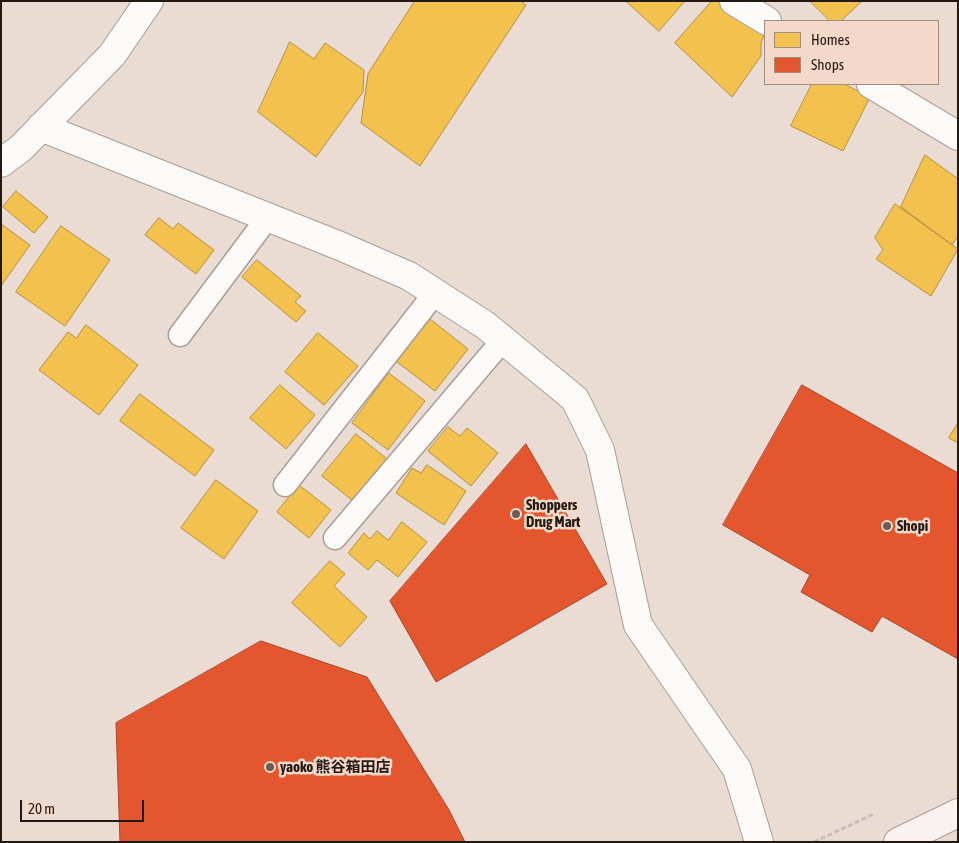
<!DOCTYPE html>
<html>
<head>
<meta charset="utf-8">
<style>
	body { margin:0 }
	#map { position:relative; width:959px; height:843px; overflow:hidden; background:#eadbd3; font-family:"Asap Condensed",sans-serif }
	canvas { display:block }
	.frame { position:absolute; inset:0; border:2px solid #221913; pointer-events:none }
	.legend { position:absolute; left:764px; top:20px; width:175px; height:65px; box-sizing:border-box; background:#f4d8c9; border:1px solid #a08c80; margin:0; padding:6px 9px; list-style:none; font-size:15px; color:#221913 }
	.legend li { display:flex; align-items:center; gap:10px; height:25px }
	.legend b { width:25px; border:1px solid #a08c80 }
	.scale { position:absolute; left:20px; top:800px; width:124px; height:22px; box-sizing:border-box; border:2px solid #221913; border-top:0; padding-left:6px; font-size:15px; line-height:18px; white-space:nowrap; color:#221913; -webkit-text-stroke:4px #f4d8c9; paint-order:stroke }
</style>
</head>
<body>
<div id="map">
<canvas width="959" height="843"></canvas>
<div class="frame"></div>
<ul class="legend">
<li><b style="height:14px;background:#f2c14e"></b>Homes</li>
<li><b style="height:14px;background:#e4572e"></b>Shops</li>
</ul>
<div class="scale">20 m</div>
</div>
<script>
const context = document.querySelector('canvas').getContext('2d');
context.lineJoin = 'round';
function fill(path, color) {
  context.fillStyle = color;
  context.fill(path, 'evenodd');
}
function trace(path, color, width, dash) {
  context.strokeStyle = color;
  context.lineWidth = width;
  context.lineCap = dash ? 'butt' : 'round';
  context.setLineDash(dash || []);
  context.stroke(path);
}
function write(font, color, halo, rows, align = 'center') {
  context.font = font + ' "Asap Condensed","Noto Sans JP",sans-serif';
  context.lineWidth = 5;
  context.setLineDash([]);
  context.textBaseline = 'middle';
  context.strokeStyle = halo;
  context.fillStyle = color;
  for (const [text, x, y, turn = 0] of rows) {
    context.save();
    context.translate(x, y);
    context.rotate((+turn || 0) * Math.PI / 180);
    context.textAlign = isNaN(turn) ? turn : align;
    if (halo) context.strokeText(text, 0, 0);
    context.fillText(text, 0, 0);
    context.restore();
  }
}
const homes = new Path2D(`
	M 415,1 L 521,1 L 526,5 L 420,166 L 361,123 L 368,74 Z
	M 626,1 L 685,1 L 659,31 Z
	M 712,1 L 727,1 L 765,33 L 761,43 L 761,56 L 732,97 L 675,43 Z
	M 810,1 L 862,1 L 841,21 L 830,21 Z
	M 290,42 L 314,59 L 325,43 L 364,70 L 363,92 L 316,157 L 258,112 Z
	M 812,84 L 844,84 L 870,97 L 843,151 L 791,126 Z
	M 925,155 L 958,179 L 958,236 L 952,245 L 901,207 Z
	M 16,191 L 48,217 L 34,233 L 3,207 Z
	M 895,204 L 958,249 L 931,296 L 876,259 L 883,250 L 875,238 Z
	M 159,218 L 173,229 L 178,223 L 214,250 L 196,274 L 145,235 Z
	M 1,224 L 30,245 L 1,286 Z
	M 61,226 L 110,260 L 65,326 L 16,292 Z
	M 257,260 L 301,296 L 295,302 L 306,311 L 296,322 L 242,277 Z
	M 430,319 L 468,349 L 435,391 L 397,362 Z
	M 86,325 L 138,365 L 99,415 L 39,370 L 68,332 L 76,338 Z
	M 318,333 L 358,366 L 324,405 L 285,372 Z
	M 389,373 L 425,401 L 388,450 L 352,423 Z
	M 280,385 L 315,415 L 286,449 L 250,418 Z
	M 140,394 L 214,450 L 195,476 L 120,421 Z
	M 958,423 L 958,443 L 949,438 Z
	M 448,427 L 460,436 L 467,428 L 498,453 L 471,486 L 428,451 Z
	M 356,434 L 387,459 L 353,501 L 322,476 Z
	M 427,465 L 466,491 L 444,525 L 396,493 L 412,468 L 421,473 Z
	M 216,480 L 258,511 L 224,559 L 181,528 Z
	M 299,485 L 331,510 L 309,538 L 277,512 Z
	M 402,522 L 427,542 L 398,577 L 377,560 L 368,570 L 348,553 L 364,533 L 370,539 L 377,531 L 388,540 Z
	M 330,561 L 345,574 L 334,586 L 367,617 L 340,647 L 292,603 Z`);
const shops = new Path2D(`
	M 802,385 L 958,473 L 958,659 L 882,616 L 872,632 L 801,592 L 810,575 L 723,525 Z
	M 526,444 L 607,584 L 436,682 L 390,601 Z
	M 261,641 L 367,677 L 449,810 L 465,842 L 120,842 L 116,723 Z`);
const path = new Path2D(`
	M 814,842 L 874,814`);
const service = new Path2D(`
	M 180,335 L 268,217
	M 285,485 L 435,293
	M 335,538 L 503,340`);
const minor = new Path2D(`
	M 734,1 L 767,21
	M 871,84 L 958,136
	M 41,127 L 340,246 L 409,276 L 485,325 L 575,399 L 600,450 L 638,625 L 737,769 L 759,842
	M 1,163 L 21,148 L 112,55 L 149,1`);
const secondary = new Path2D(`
	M 898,842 L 958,813`);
const markers = [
	[516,514,5,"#685d56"],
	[887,526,5,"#685d56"],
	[270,767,5,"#685d56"]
];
const poiNames = [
	["Shoppers",526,505],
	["Drug Mart",526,522],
	["Shopi",897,526],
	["yaoko 熊谷箱田店",280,767]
];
fill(homes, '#f2c14e');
trace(homes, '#b48f3c', 1);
fill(shops, '#e4572e');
trace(shops, '#aa4426', 1);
trace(service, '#a99d97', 25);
trace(minor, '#a99d97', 30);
trace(secondary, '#a99d97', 30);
trace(path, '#c4bfbc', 3, [5, 2.5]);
trace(service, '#fcfaf8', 22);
trace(minor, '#fcfaf8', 28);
trace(secondary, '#f8f3f0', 28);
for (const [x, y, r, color] of markers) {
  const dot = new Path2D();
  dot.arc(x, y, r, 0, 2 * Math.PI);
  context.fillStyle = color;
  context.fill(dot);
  trace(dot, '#f4d8c9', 2);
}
write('bold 15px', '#221913', '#f4d8c9', poiNames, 'left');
</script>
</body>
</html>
